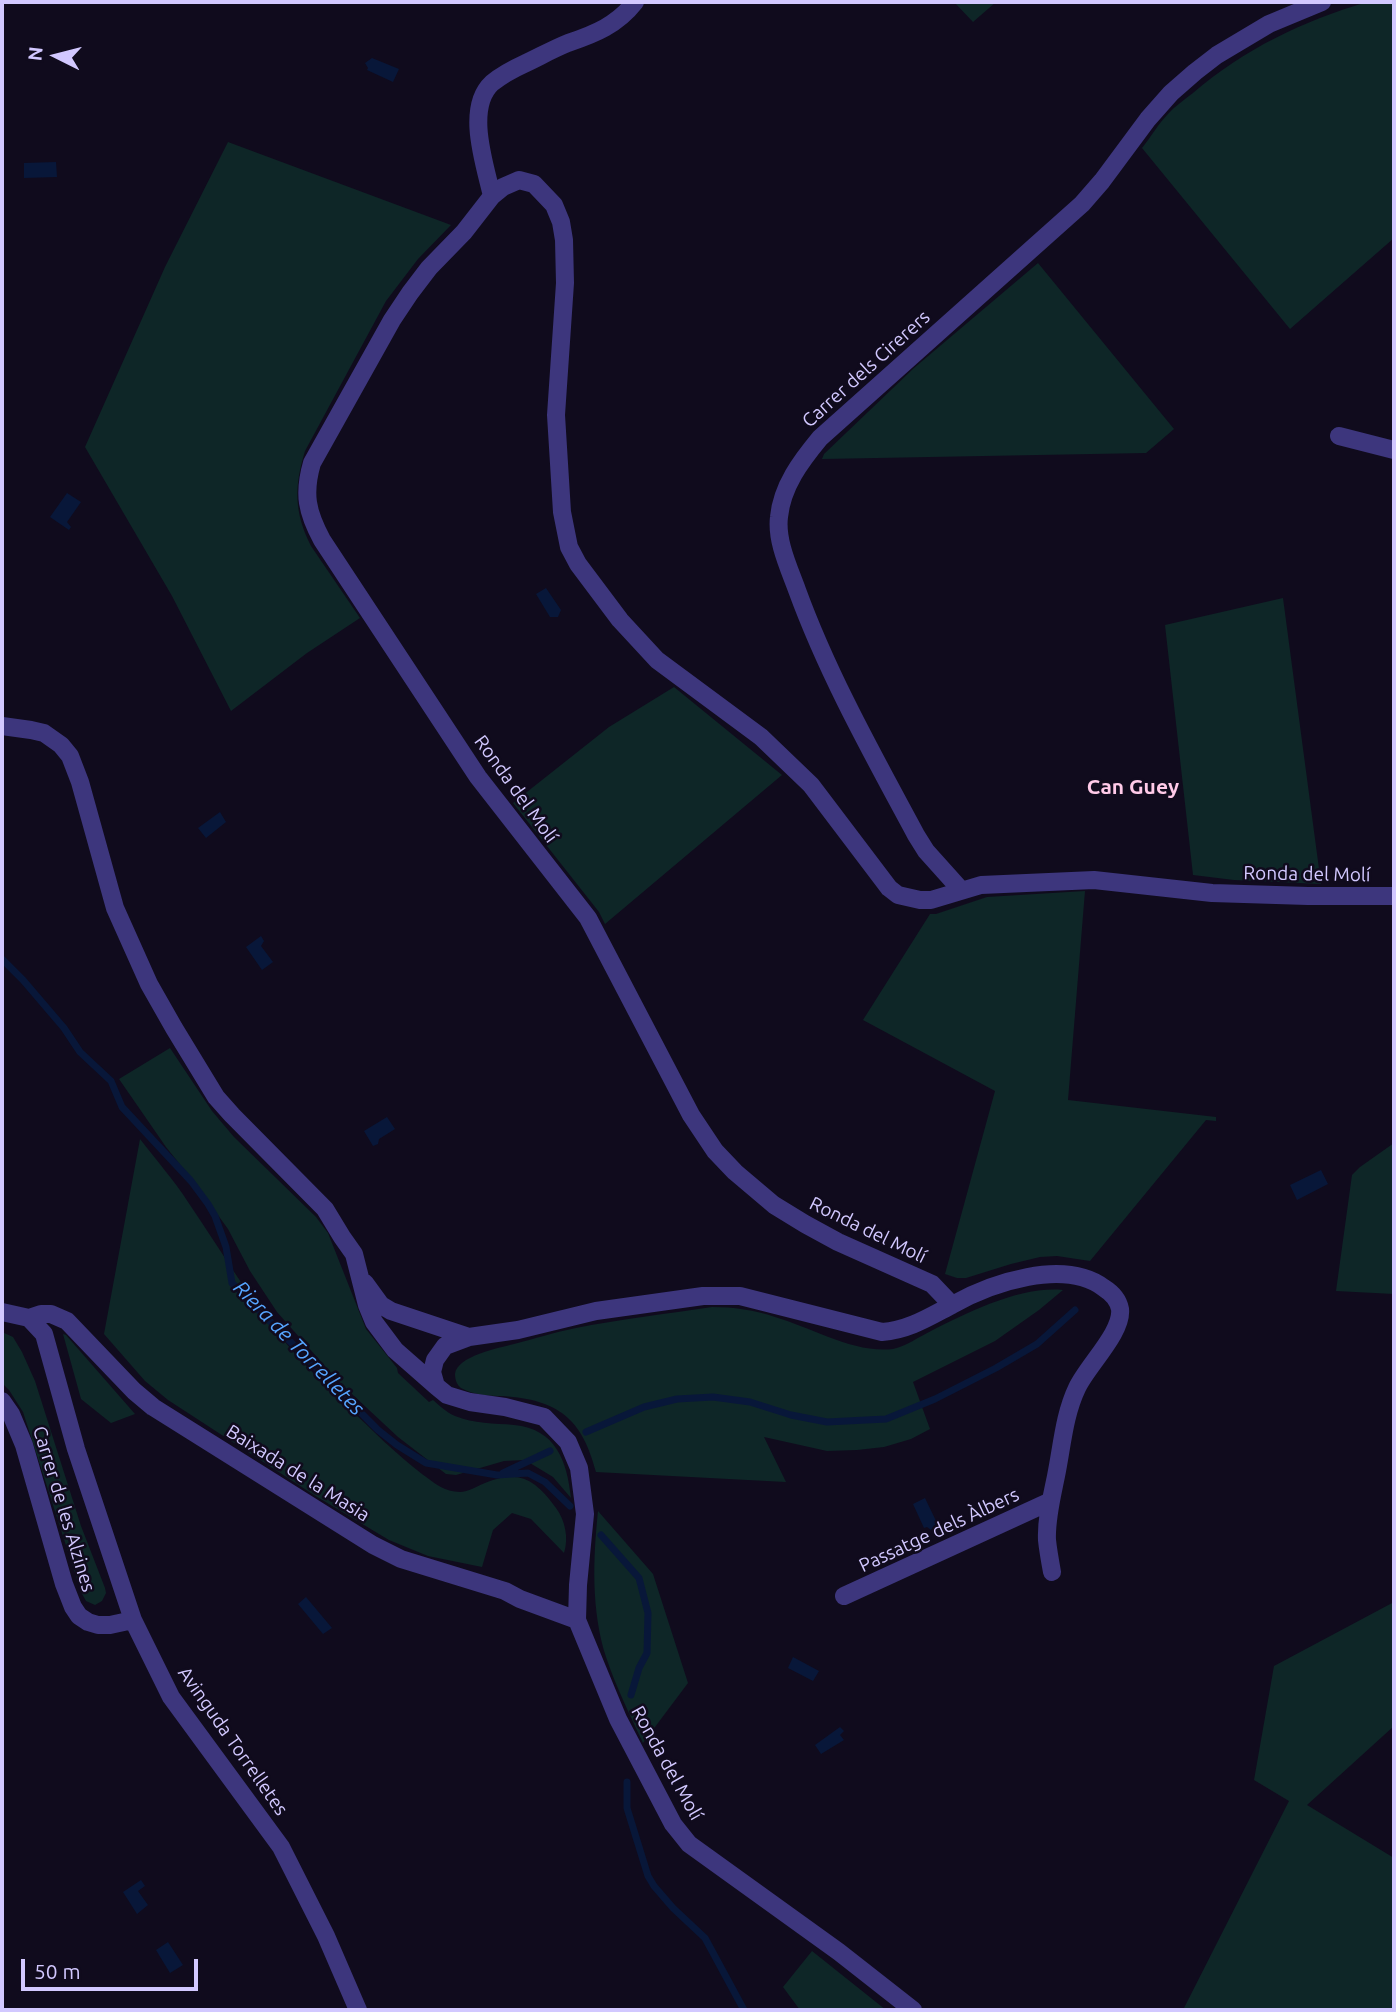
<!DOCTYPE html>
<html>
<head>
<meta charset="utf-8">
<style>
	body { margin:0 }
	#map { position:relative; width:1396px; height:2012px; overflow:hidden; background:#100b1d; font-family:Ubuntu,sans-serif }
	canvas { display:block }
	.frame { position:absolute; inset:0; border:4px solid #d2c8ff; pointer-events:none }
	.north { position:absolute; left:21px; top:21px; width:70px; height:70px; -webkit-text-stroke:5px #100b1d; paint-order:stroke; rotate:276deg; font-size:19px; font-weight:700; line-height:28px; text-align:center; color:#d2c8ff }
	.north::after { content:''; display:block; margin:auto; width:24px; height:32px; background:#d2c8ff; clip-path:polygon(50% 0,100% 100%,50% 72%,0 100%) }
	.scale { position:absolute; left:21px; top:1959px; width:177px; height:32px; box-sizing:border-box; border:4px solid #d2c8ff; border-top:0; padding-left:9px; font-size:21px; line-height:24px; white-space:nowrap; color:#d2c8ff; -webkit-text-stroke:5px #100b1d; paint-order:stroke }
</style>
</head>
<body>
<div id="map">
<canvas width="1396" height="2012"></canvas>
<div class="frame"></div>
<div class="north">N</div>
<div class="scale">50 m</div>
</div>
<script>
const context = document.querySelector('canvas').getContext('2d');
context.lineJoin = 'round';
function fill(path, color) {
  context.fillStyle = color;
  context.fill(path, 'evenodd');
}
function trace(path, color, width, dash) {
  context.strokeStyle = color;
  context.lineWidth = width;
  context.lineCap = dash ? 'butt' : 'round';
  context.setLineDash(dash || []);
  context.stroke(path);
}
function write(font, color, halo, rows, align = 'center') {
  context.font = font + ' Ubuntu,sans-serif';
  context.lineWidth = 5;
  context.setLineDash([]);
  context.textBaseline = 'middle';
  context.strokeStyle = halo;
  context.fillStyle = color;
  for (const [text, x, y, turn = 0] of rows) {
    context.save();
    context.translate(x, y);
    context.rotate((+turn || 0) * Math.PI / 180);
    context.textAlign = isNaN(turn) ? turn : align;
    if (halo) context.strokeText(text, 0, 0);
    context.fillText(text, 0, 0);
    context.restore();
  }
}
const green = new Path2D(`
	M 954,2 L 996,2 L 973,22 Z
	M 1367,2 L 1394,2 L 1394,238 L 1290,329 L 1142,148 C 1151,137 1158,124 1168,114 C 1175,106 1184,100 1193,93 C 1244,49 1303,21 1367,2 Z
	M 228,142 L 451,225 L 418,259 L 386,301 L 305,451 C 294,487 294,512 311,546 L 360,618 L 307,653 L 231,711 L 172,596 L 85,447 L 165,267 Z
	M 1038,263 L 1174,429 L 1146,453 L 822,459 L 824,454 L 914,368 Z
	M 1283,598 L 1321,884 L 1234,880 L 1193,875 L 1165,625 Z
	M 674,687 L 782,775 L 605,924 L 599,912 L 513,803 L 609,727 Z
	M 1085,891 L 1068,1100 L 1216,1117 L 1216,1121 L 1206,1120 L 1090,1261 L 1057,1256 L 1040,1257 L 1011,1264 L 966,1278 L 957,1278 L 945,1274 L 995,1091 L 863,1020 L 930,914 L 936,914 L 987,897 Z
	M 170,1048 L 212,1111 L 234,1137 L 316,1217 L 328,1233 L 366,1329 L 397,1368 L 398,1373 L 429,1402 L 433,1400 C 440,1406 446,1412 455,1416 C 474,1424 494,1423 514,1425 C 556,1429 567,1461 571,1498 L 553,1477 L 525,1460 L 504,1461 L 456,1475 L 446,1474 L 398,1437 L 339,1382 L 277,1312 L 250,1271 L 228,1229 L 194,1182 L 166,1147 L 119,1079 Z
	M 140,1139 C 156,1160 174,1180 188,1202 C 220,1249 249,1298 285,1342 C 304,1365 326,1386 348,1407 C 372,1430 396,1454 422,1474 C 434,1483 445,1492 460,1492 C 468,1492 477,1486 485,1483 C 519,1469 535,1479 556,1508 C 565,1520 569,1538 564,1553 L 531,1519 L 512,1513 L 493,1530 L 482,1567 L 428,1556 L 389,1540 L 314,1495 L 168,1400 L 145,1381 L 104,1334 Z
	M 1394,1143 L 1394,1294 L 1336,1291 L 1352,1175 L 1360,1167 Z
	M 1063,1290 L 1039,1310 L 995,1341 L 913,1382 L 930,1429 L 911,1439 L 884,1447 L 857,1450 L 827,1451 L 764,1437 L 786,1482 L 596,1472 C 582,1418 558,1400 503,1396 C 490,1396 473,1395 461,1388 C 457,1385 455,1380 455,1374 C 457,1356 499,1348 514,1344 C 534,1339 555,1332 576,1328 C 621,1319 667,1314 712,1307 C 733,1307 755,1310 775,1317 C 810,1327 855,1354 893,1349 C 905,1347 920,1336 931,1331 C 969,1312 1020,1286 1063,1290 Z
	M 2,1332 L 13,1337 L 22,1352 L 35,1381 L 81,1526 L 105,1588 L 106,1593 L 102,1601 L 95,1605 L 86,1601 L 81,1592 L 23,1412 L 9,1390 L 2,1383 Z
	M 63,1334 L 66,1335 L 135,1414 L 111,1423 L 81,1399 Z
	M 598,1511 L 653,1574 L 688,1683 L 643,1743 C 630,1715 616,1687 606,1657 C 591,1610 593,1559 598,1511 Z
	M 1394,1602 L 1394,1726 L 1307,1805 L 1394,1858 L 1394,2010 L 1183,2010 L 1289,1801 L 1254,1780 L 1274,1666 Z
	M 812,1951 L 886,2010 L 887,2010 L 800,2010 L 783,1987 Z`);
const water = new Path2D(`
	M 372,58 L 399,69 L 393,82 L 367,70 L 368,68 L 365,63 Z
	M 56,162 L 57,177 L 24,178 L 24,163 Z
	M 67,493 L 81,502 L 67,522 L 71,527 L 69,530 L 50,517 Z
	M 546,588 L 561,610 L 558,617 L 550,617 L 536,594 Z
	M 220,812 L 226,822 L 206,838 L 198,828 Z
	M 261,936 L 264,941 L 261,946 L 273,962 L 262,970 L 246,947 Z
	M 387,1117 L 395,1129 L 379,1139 L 378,1144 L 373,1146 L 364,1131 Z
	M 1321,1170 L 1328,1184 L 1297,1200 L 1290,1185 Z
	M 925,1498 L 937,1523 L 931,1530 L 927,1527 L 924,1528 L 913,1504 Z
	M 306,1597 L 332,1628 L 323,1634 L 298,1604 Z
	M 793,1657 L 819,1671 L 813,1681 L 788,1668 Z
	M 840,1727 L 844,1731 L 840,1735 L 844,1740 L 821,1754 L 815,1745 Z
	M 141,1880 L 145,1886 L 138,1891 L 148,1905 L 137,1914 L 123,1892 Z
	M 168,1942 L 183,1965 L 170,1973 L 156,1950 Z`);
const stream = new Path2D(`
	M 2,959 L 23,980 L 64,1028 L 80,1052 L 111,1081 L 122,1107 L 191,1181 L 208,1204 L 215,1216 L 226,1247 L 232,1283 L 378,1430 L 397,1445 L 426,1463 L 497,1475 L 528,1473 L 545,1482 L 570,1506
	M 586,1432 L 644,1407 L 677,1399 L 713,1397 L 750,1402 L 791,1415 L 827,1422 L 886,1419 L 935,1399 L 996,1368 L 1037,1344 L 1075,1310
	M 503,1473 L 550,1451
	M 601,1535 L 639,1578 L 648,1613 L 647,1653 L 639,1668 L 631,1695
	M 627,1782 L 627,1808 L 648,1876 L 654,1886 L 673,1908 L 705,1938 L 744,2010`);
const minor = new Path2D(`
	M 492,196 C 485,165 465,108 492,83 C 502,75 513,69 524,64 C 539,57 553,49 568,43 C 595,34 617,25 635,2
	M 1339,436 L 1394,450
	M 2,726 L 31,730 L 44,733 L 61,745 L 70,756 L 80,782 L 115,908 L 149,984 L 174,1028 L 216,1097 L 232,1115 L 325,1209 L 342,1237 L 354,1254 L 367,1305 L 374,1322 L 395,1350 L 436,1386
	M 961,890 L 926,851 L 916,835 C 873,755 828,675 797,590 C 789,568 776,541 779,517 C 782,486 801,461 820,438 L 1082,204 L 1102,181 L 1148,119 L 1171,93 L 1195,72 L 1217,55 L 1269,24 L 1322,2
	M 365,1283 L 381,1305 L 391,1311 L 469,1337
	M 952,1305 C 991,1283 1064,1258 1104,1288 C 1112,1293 1118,1299 1120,1309 C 1123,1332 1087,1366 1077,1388 C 1064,1415 1062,1447 1056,1476 C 1052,1496 1046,1519 1047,1540 C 1048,1550 1050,1561 1052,1572
	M 2,1312 L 29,1318 L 44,1334 L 76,1449 L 133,1620 L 171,1697 L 281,1847 L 326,1936 L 358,2010
	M 29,1318 L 41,1314 L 51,1314 L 67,1321 L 134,1391 L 153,1407 L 373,1545 L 401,1559 L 505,1591 L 520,1599 L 577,1620
	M 2,1401 L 11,1414 L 24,1445 L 64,1584 L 73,1607 L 79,1616 L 88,1622 L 98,1625 L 110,1625 L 133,1620
	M 844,1596 L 1051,1501
	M 913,2010 L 839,1952 L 689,1844 L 673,1824 L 618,1719 L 577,1620 L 578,1585 L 585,1514 L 579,1468 L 568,1442 L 544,1417 L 505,1407 L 470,1402 L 447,1395 L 436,1386 L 432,1372 L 435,1360 L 445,1346 L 469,1337 L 518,1330 L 596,1311 L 703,1296 L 740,1296 L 882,1332 C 909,1330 929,1317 952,1305 L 932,1284 L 838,1242 L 805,1224 L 774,1205 L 735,1172 L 715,1151 L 691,1115 L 588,918 L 478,777 L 322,540 C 307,512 303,494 312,463 L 392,320 L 410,293 L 429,268 L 464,232 L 492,196 L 503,187 L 519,180 L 534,184 L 554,205 L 561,222 L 564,240 L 565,283 L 556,415 L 562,512 L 569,547 L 578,564 L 620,620 L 657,660 L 761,737 L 811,785 L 889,888 L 898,895 L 920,900 L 931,900 L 981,885 L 1094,880 L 1212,893 L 1308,896 L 1394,896`);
const streetNames = [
	["Carrer dels Cirerers",866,369,-42],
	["Ronda del Molí",516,789,54],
	["Ronda del Molí",1307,874,1],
	["Ronda del Molí",868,1230,26],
	["Baixada de la Masia",298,1473,32],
	["Carrer de les Alzines",64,1509,73],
	["Passatge dels Àlbers",939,1530,-25],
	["Avinguda Torrelletes",233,1741,55],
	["Ronda del Molí",667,1763,61]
];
const neighbourhoodNames = [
	["Can Guey",1133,787]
];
const waterNames = [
	["Riera de Torrelletes",299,1348,46]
];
fill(green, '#0e2627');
fill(water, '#081739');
trace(stream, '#081739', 7);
trace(minor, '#3d367d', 18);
write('19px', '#d2c8ff', '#100b1d', streetNames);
write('bold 21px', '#ffcae8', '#100b1d', neighbourhoodNames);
write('italic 21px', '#56a5ff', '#100b1d', waterNames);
</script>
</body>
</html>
